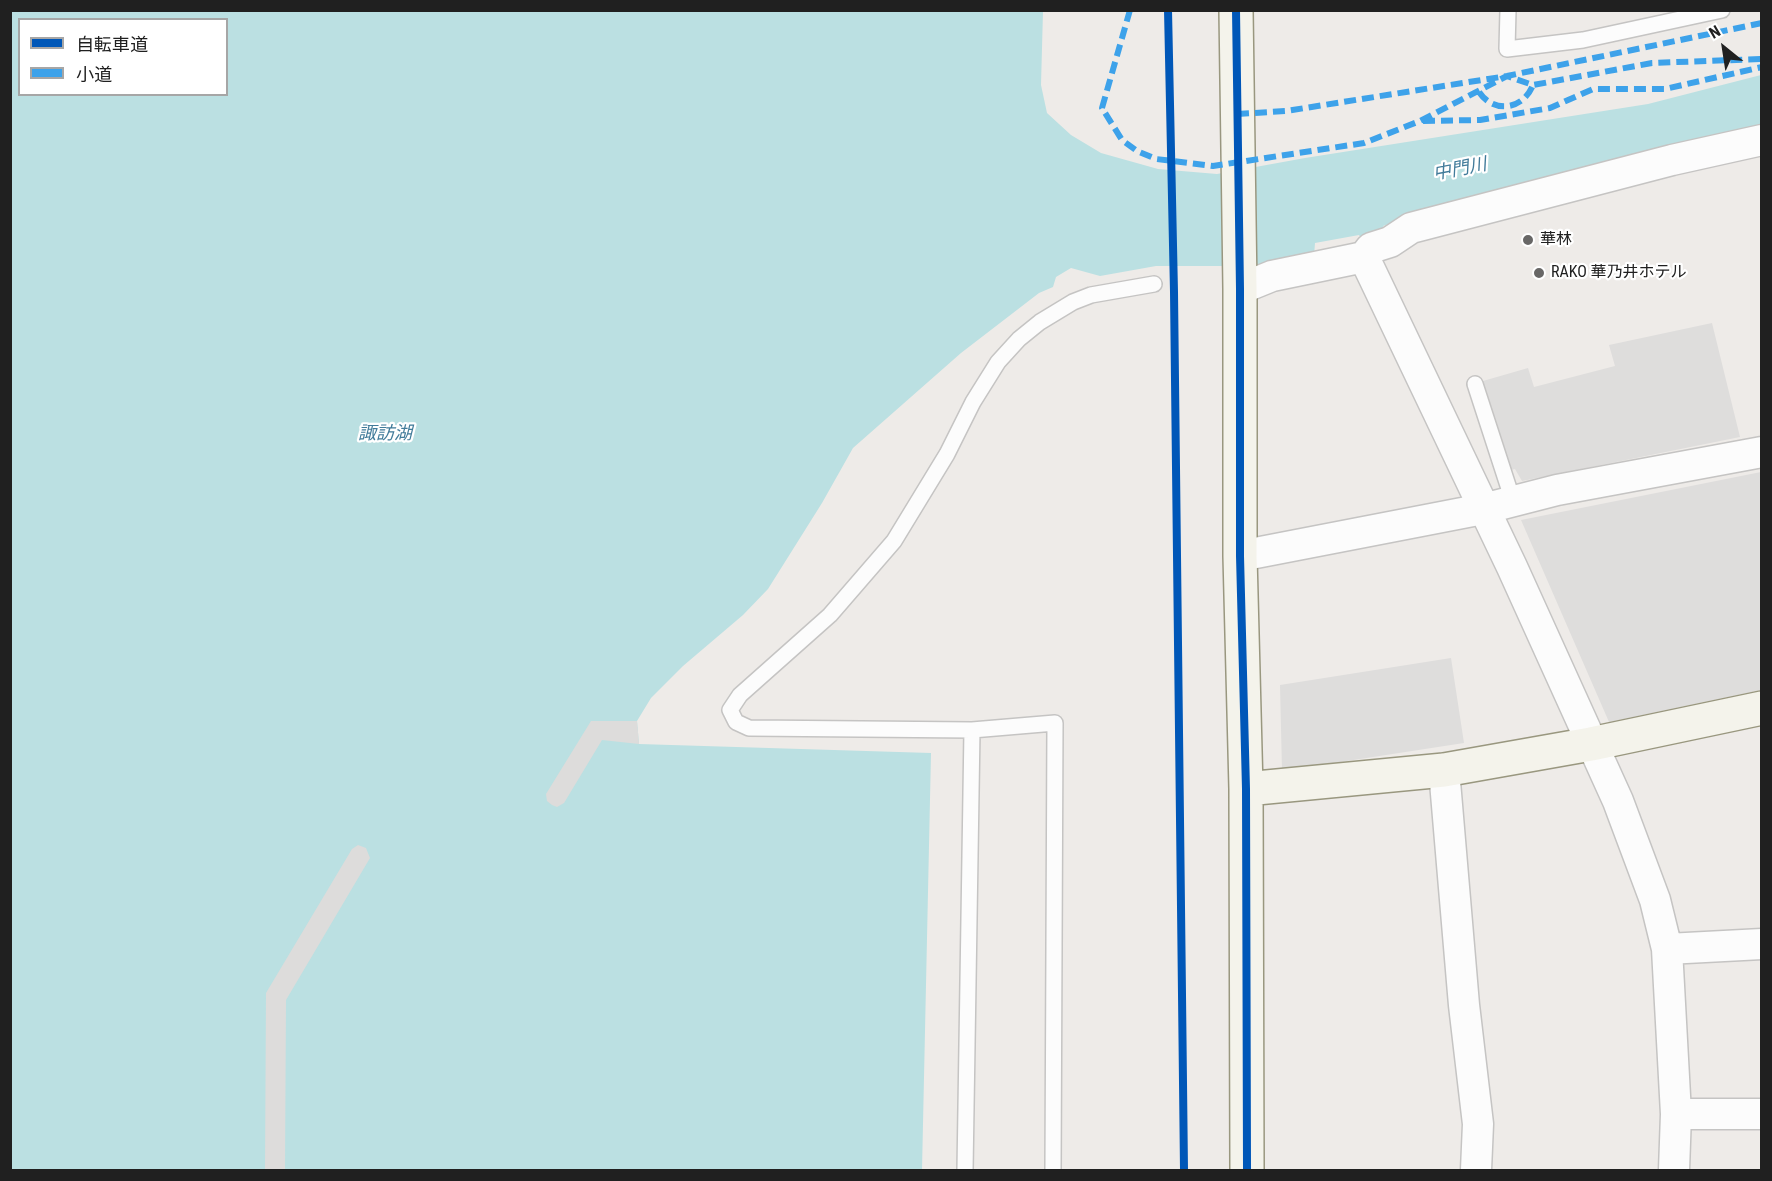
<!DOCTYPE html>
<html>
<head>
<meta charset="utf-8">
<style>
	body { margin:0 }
	#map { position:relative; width:1772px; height:1181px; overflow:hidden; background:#eeebe8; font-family:"Roboto Condensed","Noto Sans JP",sans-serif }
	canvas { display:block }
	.frame { position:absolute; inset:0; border:12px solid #202020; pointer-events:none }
	.legend { position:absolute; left:18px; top:18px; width:210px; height:78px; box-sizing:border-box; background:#fff; border:2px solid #a6a6a6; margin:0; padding:8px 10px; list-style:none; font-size:18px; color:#202020 }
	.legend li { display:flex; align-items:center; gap:12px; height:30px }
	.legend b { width:30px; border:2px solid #a6a6a6 }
	.north { position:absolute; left:1694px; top:18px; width:60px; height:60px; -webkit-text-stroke:4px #fff; paint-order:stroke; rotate:330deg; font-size:16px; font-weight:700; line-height:24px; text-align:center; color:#202020 }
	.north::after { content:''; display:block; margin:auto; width:21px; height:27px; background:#202020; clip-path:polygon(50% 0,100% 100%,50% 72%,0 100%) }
</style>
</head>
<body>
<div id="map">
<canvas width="1772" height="1181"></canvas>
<div class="frame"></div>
<ul class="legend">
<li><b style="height:8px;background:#0057b8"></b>自転車道</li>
<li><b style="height:8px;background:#3da2ea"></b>小道</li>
</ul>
<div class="north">N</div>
</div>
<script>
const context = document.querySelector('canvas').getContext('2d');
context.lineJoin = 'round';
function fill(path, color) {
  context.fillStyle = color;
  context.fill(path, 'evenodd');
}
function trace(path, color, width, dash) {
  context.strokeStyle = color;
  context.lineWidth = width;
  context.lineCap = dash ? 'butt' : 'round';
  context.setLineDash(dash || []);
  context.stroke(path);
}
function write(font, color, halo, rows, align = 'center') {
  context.font = font + ' "Roboto Condensed","Noto Sans JP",sans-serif';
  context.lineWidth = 4.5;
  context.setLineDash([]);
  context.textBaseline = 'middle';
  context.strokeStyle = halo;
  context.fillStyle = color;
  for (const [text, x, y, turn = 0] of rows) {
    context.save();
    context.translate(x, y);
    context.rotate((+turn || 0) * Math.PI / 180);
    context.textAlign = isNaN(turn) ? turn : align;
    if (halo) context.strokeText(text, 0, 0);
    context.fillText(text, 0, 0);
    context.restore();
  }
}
const parking = new Path2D(`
	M 1712,323 L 1740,437 L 1522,481 L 1515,469 L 1510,470 L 1483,381 L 1528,368 L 1534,387 L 1615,366 L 1609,345 Z
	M 1761,472 L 1761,690 L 1609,722 L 1521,520 Z
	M 1451,658 L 1464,743 L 1282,771 L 1280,685 Z`);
const water = new Path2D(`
	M 10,11 L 1043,11 L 1041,85 L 1047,113 L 1071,135 L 1101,153 L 1158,169 L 1217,174 L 1305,158 L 1648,104 L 1761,75 L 1761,124 C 1635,155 1506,184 1383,226 L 1387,236 L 1365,245 L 1359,235 L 1315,243 L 1314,256 L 1266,266 L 1156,266 L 1100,276 L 1071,268 L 1056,277 L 1053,287 L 1039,293 L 961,353 L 853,448 L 822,503 L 768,589 L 743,615 L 683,666 L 651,698 L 637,721 L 639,744 L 931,753 L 922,1170 L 11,1170 ZM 20,20 L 226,20 L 226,94 L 20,94 Z`);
const pier = new Path2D(`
	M 591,721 L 637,721 L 639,744 L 602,740 L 564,803 L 557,807 L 552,805 L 547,801 L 546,794 Z
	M 358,845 L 366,848 L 370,858 L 286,1000 L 285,1170 L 265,1170 L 266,993 L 352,849 Z`);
const path = new Path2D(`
	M 1168,10 L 1174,273
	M 1174,295 L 1184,1170`);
const lane = new Path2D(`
	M 1508,10 L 1507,49 L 1583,40 L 1722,10
	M 1475,384 L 1513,501
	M 965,1170 L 972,730
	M 1053,1170 L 1055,723 L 972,730 L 749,728 L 736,722 L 730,710 L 740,695 L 830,615 L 894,541 L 947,454 L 973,402 L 998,362 L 1019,339 L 1040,322 L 1073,302 L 1091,295 L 1154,284`);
const street = new Path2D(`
	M 1364,257 L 1371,248 L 1390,242 L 1411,228 L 1672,160 L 1762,140
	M 1240,289 L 1272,276 L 1364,257 L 1512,567 L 1618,801 L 1655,900 L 1667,949 L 1676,1114 L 1674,1170
	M 1240,556 L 1483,509 L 1557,490 L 1762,452
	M 1444,770 L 1464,1005 L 1478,1124 L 1476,1170
	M 1667,949 L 1762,944
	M 1676,1114 L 1762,1114`);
const secondary = new Path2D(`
	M 1236,10 L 1240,289 L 1240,556 L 1246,789 L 1247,1170
	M 1246,789 L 1444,770 L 1591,744 L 1762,708`);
const quiet = new Path2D(`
	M 1130,10 L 1102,108 L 1122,140 L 1137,151 L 1156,159 L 1213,166 L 1364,143 L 1420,121 L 1507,76 L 1533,85 L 1652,63 L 1762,59
	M 1479,92 C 1494,114 1523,110 1533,85
	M 1237,114 L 1286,111 L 1507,76 L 1762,23
	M 1423,121 L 1480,120 L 1550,108 L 1593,89 L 1665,89 L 1762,67`);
const cycleway = new Path2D(`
	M 1168,10 L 1174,292 L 1184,1170
	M 1236,10 L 1240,289 L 1240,556 L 1246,789 L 1247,1170`);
const markers = [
	[1528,240,6,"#686766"],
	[1539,273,6,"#686766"]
];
const poiNames = [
	["華林",1540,240],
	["RAKO 華乃井ホテル",1551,273]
];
const waterNames = [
	["中門川",1460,170,-11],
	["諏訪湖",385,434]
];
fill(parking, '#dedddc');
fill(water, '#bbe0e2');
fill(pier, '#dddcdb');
trace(lane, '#c5c4c3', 18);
trace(street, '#c5c4c3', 33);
trace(secondary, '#99977f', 36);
trace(path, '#ebd9da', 4, [3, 3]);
trace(lane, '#fcfcfc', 15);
trace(street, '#fcfcfc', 30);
trace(secondary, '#f4f3eb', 33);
trace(quiet, '#3da2ea', 6, [12, 6]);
trace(cycleway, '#0057b8', 8);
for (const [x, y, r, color] of markers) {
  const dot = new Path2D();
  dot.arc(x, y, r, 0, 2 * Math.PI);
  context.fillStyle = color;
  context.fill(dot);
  trace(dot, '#fff', 2);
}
write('16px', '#202020', '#fff', poiNames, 'left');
write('italic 18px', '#417b9a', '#fff', waterNames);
</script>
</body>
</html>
